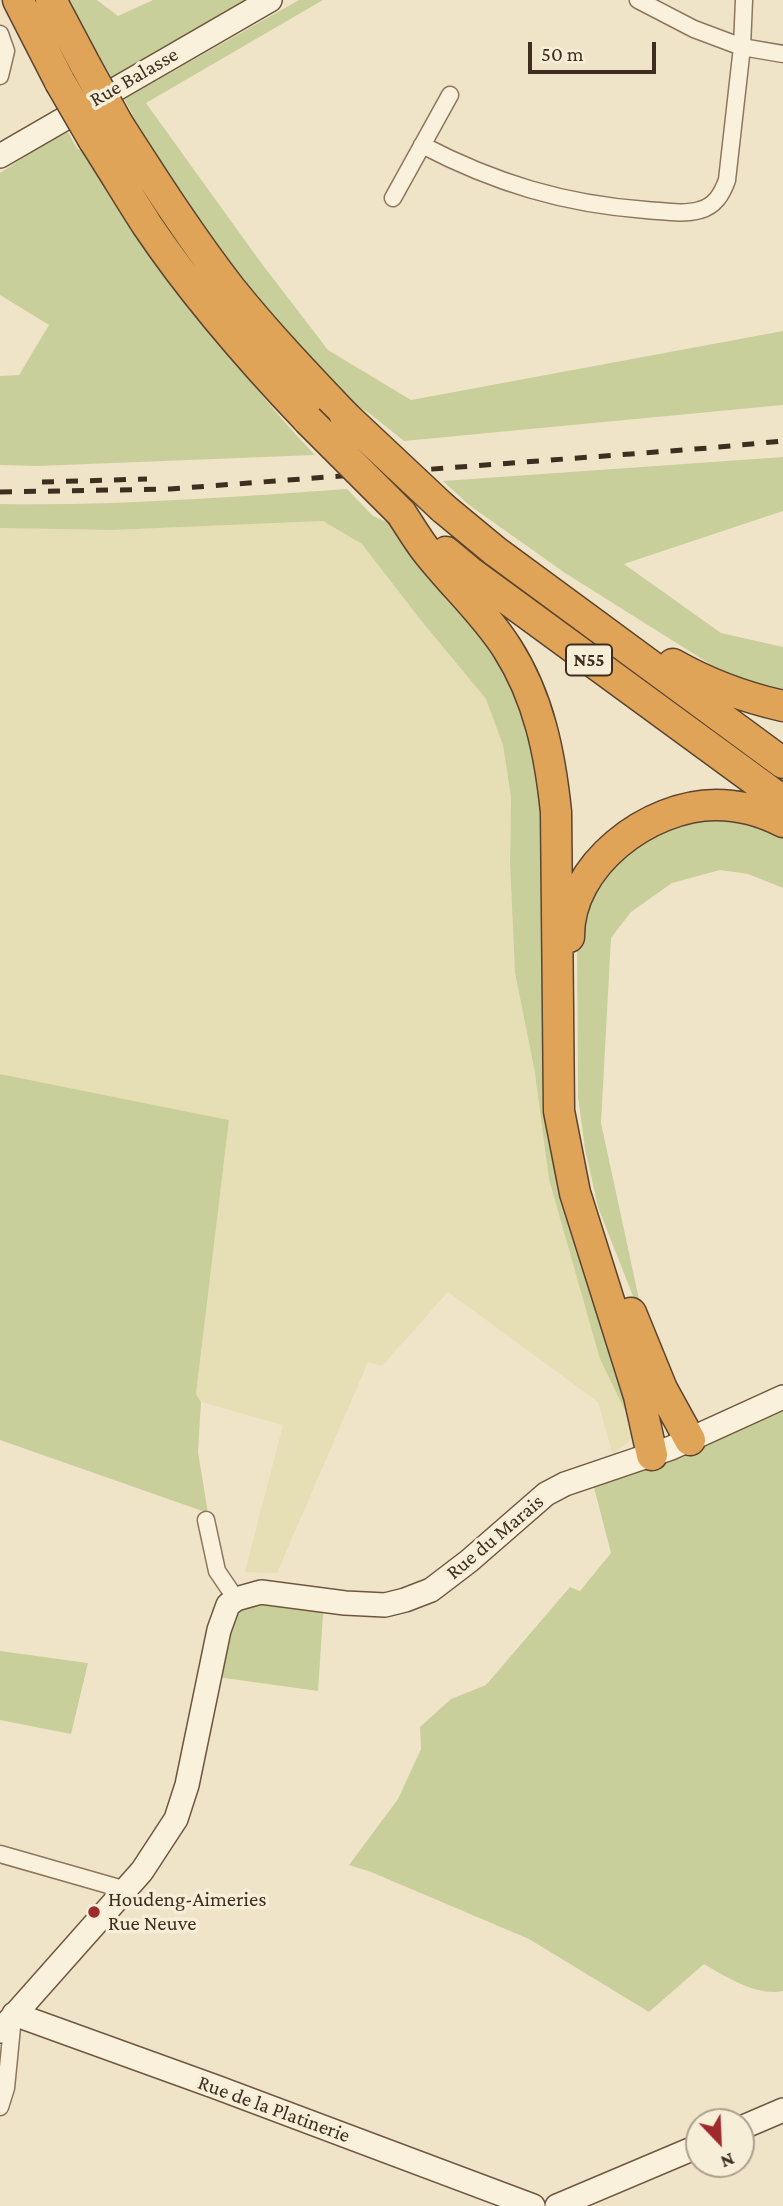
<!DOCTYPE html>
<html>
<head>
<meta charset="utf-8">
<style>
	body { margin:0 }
	#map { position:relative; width:783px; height:2206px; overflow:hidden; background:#f0e4c8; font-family:"Crimson Pro",serif }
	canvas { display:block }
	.north { position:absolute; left:685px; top:2108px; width:70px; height:70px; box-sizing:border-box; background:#f7eed8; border:2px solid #ada18e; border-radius:50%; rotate:157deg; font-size:19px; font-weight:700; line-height:28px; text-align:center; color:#3d2e20 }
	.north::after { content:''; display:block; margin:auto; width:24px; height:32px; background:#9e2a2b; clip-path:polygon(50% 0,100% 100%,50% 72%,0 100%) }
	.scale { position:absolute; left:528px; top:42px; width:128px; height:32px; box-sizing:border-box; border:4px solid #3d2e20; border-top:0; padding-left:9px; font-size:21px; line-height:24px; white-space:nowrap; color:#3d2e20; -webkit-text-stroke:5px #f7eed8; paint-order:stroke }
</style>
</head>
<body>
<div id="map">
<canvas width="783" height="2206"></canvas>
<div class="north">N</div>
<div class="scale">50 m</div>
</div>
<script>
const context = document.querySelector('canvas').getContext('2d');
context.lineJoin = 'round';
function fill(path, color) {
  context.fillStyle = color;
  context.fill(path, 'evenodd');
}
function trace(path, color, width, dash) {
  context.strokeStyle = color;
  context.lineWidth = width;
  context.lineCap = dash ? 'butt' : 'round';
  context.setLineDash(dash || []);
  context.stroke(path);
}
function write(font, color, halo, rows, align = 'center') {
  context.font = font + ' "Crimson Pro",serif';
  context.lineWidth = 7;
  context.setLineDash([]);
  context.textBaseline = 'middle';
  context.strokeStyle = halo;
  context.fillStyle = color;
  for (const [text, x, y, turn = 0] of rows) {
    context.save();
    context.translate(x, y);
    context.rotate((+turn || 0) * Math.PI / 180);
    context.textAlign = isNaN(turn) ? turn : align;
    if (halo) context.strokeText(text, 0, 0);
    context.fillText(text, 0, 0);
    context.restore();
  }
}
const farmland = new Path2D(`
	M 323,521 L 362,544 L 419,618 L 487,699 L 503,745 L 511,797 L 510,864 L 515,973 L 535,1073 L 600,1359 L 634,1429 L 628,1442 L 613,1455 L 598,1402 L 448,1292 L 382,1366 L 368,1362 L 277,1573 L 245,1572 L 283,1425 L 201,1402 L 196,1394 L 229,1120 L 0,1074 L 0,528 L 113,530 Z`);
const green = new Path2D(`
	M 65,0 L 97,0 L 118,16 L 153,0 L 257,0 L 114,81 Z
	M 299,0 L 323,0 L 146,103 L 259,260 L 328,350 L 411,400 L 783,331 L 783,405 L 404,441 L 369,413 L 342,397 L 268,318 L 135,135 L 133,115 L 124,99 Z
	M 68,132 L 77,148 L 87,155 C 159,257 228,364 315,455 L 38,466 L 0,465 L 0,376 L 19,375 L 49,325 L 0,295 L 0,173 L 47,142 Z
	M 783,457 L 783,511 L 624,564 L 721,633 L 783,647 L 783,689 L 729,676 L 565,573 L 469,505 L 443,481 Z
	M 347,489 L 373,516 L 394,525 L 470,614 L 518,688 L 547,794 L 552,1088 L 634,1429 L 600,1359 L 549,1179 L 535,1073 L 515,973 L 510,864 L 511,797 L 503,745 L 486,699 L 419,618 L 362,544 L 323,521 L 113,530 L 0,528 L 0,504 C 116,506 231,497 347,489 Z
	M 715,818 L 760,824 L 783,836 L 783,888 L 748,874 L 720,870 L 672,883 L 631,912 L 611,938 L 601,1123 L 645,1327 L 598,1207 L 585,1149 L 578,1097 L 577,930 L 588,899 L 607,874 L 641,843 L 677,824 Z
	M 0,1074 L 229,1120 L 196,1394 L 201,1402 L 198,1452 L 208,1513 L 0,1440 Z
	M 783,1397 L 783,1991 C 758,1997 724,1976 704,1964 L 649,2012 L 529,1939 L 371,1872 L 349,1865 L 398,1799 L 421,1749 L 420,1727 L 451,1699 L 486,1685 L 570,1587 L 580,1591 L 611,1553 L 591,1476 Z
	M 324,1600 L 318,1691 L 210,1676 L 228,1605 Z
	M 0,1651 L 88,1663 L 71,1734 L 0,1720 Z`);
const street = new Path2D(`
	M 638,0 L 694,29 L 742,47 L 783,54
	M 0,34 L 6,51 L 0,76
	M 422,145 C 495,183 564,204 646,210 C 663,211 683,215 700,210 C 715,206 722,194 727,180 L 742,47 L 744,0
	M 393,198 L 450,95
	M 206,1520 L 217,1571 L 236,1599
	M 0,1854 L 126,1890
	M 0,2107 L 6,2088 L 13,2017`);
const secondary = new Path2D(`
	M 0,156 L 270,0
	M 14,2014 L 216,2087 L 533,2206
	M 0,2031 L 142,1871 L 176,1819 L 187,1785 L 219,1630 L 228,1605 L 236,1599 L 261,1592 L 345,1603 L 385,1605 L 405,1600 L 431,1590 L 469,1561 L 546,1494 L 565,1484 L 671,1448 L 783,1397
	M 741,2128 L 783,2110
	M 557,2206 L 699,2146`);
const highway = new Path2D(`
	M 18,0 L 60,82
	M 51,0 L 86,66
	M 118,124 C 154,180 189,235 230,288 C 266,333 305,374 345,416
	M 93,139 C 111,167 129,197 147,225 C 194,295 250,359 308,420
	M 443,508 L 495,551 L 783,763
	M 401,513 C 409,525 416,537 425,549 C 451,583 484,612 507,648 C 539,698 550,754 556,812 L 559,1111 L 575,1193 L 639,1396 L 652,1455
	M 446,552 L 470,572 L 783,801
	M 673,664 C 708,684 743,697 783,706
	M 569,937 C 568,865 649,805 716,805 C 741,805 762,811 783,822
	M 631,1313 L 662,1389 L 690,1440`);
const rail = new Path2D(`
	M 42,482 L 147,479
	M 0,492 L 170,489 L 709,448 L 783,441`);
const highwayBridge = new Path2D(`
	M 86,66 L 118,124
	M 60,82 L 93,139
	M 345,416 L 443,508
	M 308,420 L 401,513`);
const markers = [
	[94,1912,7,"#9e2a2b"]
];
const shields = [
	[589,660,46]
];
const shieldNames = [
	["N55",589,660]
];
const streetNames = [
	["Rue Balasse",134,77,-30],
	["Rue du Marais",495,1537,-40],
	["Rue de la Platinerie",274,2109,20]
];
const poiNames = [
	["Houdeng-Aimeries",108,1900],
	["Rue Neuve",108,1924]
];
fill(farmland, '#e6deb5');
fill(green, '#c9cf9b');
trace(street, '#8d765c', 19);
trace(secondary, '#6f573f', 26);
trace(highway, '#5b4430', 33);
trace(street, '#faf1dc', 16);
trace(secondary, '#faf1dc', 23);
trace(highway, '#e0a458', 30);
trace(rail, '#3d2e20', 5, [12, 12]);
trace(highwayBridge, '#5b4430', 33, []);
trace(highwayBridge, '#e0a458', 30);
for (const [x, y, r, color] of markers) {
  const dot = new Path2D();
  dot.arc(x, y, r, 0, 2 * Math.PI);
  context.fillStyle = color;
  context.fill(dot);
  trace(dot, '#f7eed8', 2.5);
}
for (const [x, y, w] of shields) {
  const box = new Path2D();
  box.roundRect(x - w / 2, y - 15.5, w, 31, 5);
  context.fillStyle = '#f7eed8';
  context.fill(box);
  trace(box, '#3d2e20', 2);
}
write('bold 19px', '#3d2e20', null, shieldNames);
write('21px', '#3d2e20', '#f7eed8', streetNames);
write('21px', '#3d2e20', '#f7eed8', poiNames, 'left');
</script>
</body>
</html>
